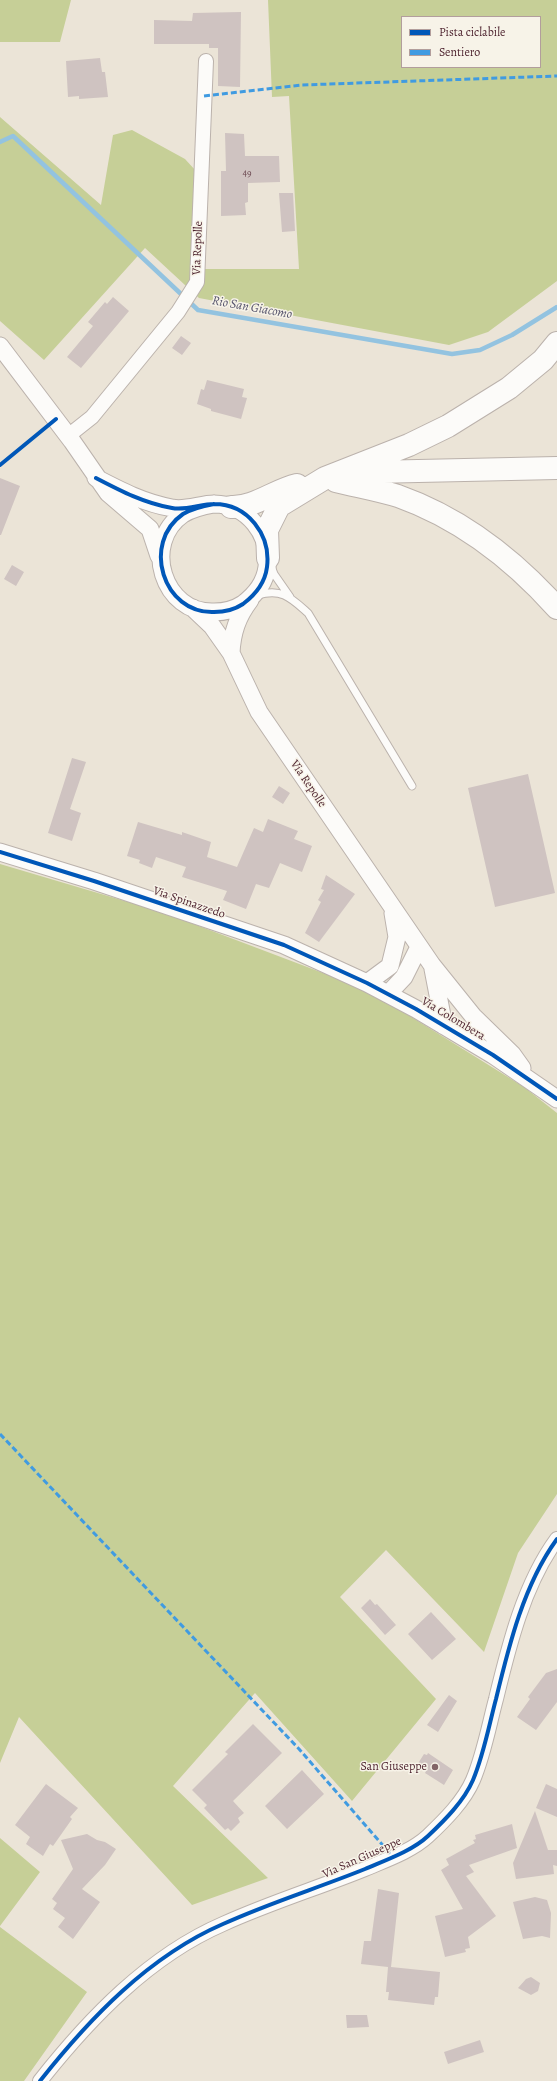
<!DOCTYPE html>
<html>
<head>
<meta charset="utf-8">
<style>
	body { margin:0 }
	#map { position:relative; width:557px; height:2081px; overflow:hidden; background:#ebe4d7; font-family:Alegreya,serif }
	canvas { display:block }
	.legend { position:absolute; left:401px; top:16px; width:140px; height:52px; box-sizing:border-box; background:#f7f3e8; border:1px solid #b29e9c; margin:0; padding:5px 7px; list-style:none; font-size:12px; color:#4a1f2b }
	.legend li { display:flex; align-items:center; gap:8px; height:20px }
	.legend b { width:20px; border:1px solid #b29e9c }
</style>
</head>
<body>
<div id="map">
<canvas width="557" height="2081"></canvas>
<ul class="legend">
<li><b style="height:5px;background:#0057b8"></b>Pista ciclabile</li>
<li><b style="height:5px;background:#409be1"></b>Sentiero</li>
</ul>
</div>
<script>
const context = document.querySelector('canvas').getContext('2d');
context.lineJoin = 'round';
function fill(path, color) {
  context.fillStyle = color;
  context.fill(path, 'evenodd');
}
function trace(path, color, width, dash) {
  context.strokeStyle = color;
  context.lineWidth = width;
  context.lineCap = dash ? 'butt' : 'round';
  context.setLineDash(dash || []);
  context.stroke(path);
}
function write(font, color, halo, rows, align = 'center') {
  context.font = font + ' Alegreya,serif';
  context.lineWidth = 3;
  context.setLineDash([]);
  context.textBaseline = 'middle';
  context.strokeStyle = halo;
  context.fillStyle = color;
  for (const [text, x, y, turn = 0] of rows) {
    context.save();
    context.translate(x, y);
    context.rotate((+turn || 0) * Math.PI / 180);
    context.textAlign = isNaN(turn) ? turn : align;
    if (halo) context.strokeText(text, 0, 0);
    context.fillText(text, 0, 0);
    context.restore();
  }
}
const green = new Path2D(`
	M 0,0 L 71,0 L 60,42 L 0,42 Z
	M 268,0 L 557,0 L 557,281 L 488,332 L 449,345 L 199,298 L 145,248 L 44,360 L 0,321 L 0,117 L 101,205 L 113,135 L 132,130 L 185,159 L 196,171 L 192,269 L 299,269 L 289,96 L 272,97 ZM 402,17 L 540,17 L 540,67 L 402,67 Z
	M 0,864 L 162,912 L 368,990 L 524,1087 L 557,1113 L 557,1494 L 518,1553 L 484,1652 L 386,1550 L 340,1597 L 436,1699 L 352,1801 L 255,1693 L 173,1786 L 268,1878 L 192,1905 L 19,1717 L 0,1763 Z
	M 0,1838 L 40,1872 L 0,1926 Z
	M 0,1927 L 87,1992 L 24,2081 L 0,2081 Z`);
const stream = new Path2D(`
	M 0,142 L 13,136 L 198,310 L 452,354 L 480,350 L 512,335 L 557,307`);
const building = new Path2D(`
	M 241,12 L 240,87 L 218,86 L 218,48 L 209,48 L 209,44 L 154,44 L 154,20 L 192,21 L 193,13 Z
	M 100,58 L 102,72 L 105,72 L 108,97 L 79,99 L 79,96 L 68,97 L 66,61 Z
	M 225,133 L 244,134 L 245,156 L 279,156 L 280,182 L 248,183 L 248,202 L 245,203 L 246,215 L 221,216 L 221,171 L 226,171 Z
	M 279,193 L 293,193 L 295,231 L 282,232 Z
	M 113,297 L 129,311 L 81,368 L 67,357 L 93,326 L 88,322 L 105,302 L 107,304 Z
	M 181,336 L 191,343 L 182,355 L 172,348 Z
	M 207,380 L 244,389 L 242,397 L 247,398 L 241,419 L 211,411 L 211,409 L 197,404 L 201,389 L 204,390 Z
	M 0,478 L 20,486 L 1,535 L 0,535 Z
	M 12,565 L 24,572 L 16,586 L 4,579 Z
	M 72,758 L 86,762 L 70,809 L 81,813 L 72,841 L 48,833 Z
	M 528,774 L 555,893 L 495,907 L 468,788 Z
	M 279,786 L 290,793 L 283,804 L 272,797 Z
	M 268,819 L 298,831 L 294,839 L 312,846 L 302,872 L 280,863 L 269,888 L 256,884 L 246,909 L 223,900 L 227,891 L 182,877 L 186,867 L 156,857 L 152,868 L 139,863 L 140,860 L 127,856 L 138,822 L 182,835 L 182,832 L 211,842 L 207,857 L 237,867 L 254,828 L 263,832 Z
	M 326,875 L 355,894 L 319,942 L 305,933 L 321,902 L 318,900 L 324,890 L 321,889 Z
	M 370,1599 L 375,1605 L 377,1604 L 396,1625 L 385,1635 L 361,1608 Z
	M 431,1612 L 456,1639 L 432,1660 L 408,1634 Z
	M 557,1669 L 557,1702 L 536,1730 L 517,1717 L 530,1699 L 528,1697 L 546,1673 Z
	M 449,1695 L 457,1701 L 438,1732 L 427,1725 Z
	M 253,1724 L 282,1753 L 233,1801 L 244,1813 L 238,1818 L 240,1822 L 231,1831 L 228,1828 L 225,1830 L 204,1808 L 207,1805 L 192,1790 L 228,1754 L 225,1752 Z
	M 428,1753 L 453,1770 L 444,1785 L 425,1773 L 426,1771 L 417,1765 L 424,1754 L 427,1755 Z
	M 302,1770 L 324,1794 L 287,1829 L 265,1806 Z
	M 46,1784 L 78,1808 L 70,1817 L 72,1819 L 53,1846 L 50,1844 L 43,1856 L 26,1844 L 30,1837 L 15,1825 Z
	M 546,1784 L 557,1789 L 557,1817 L 536,1808 Z
	M 535,1811 L 548,1850 L 557,1850 L 557,1866 L 553,1865 L 554,1874 L 516,1879 L 513,1863 Z
	M 512,1824 L 517,1848 L 469,1865 L 474,1872 L 466,1876 L 496,1916 L 468,1937 L 470,1948 L 465,1949 L 466,1952 L 445,1957 L 435,1916 L 463,1909 L 441,1870 L 449,1865 L 446,1859 L 475,1843 L 473,1840 L 476,1839 L 475,1835 Z
	M 87,1834 L 97,1840 L 105,1842 L 116,1849 L 105,1865 L 82,1889 L 100,1902 L 73,1939 L 58,1927 L 65,1918 L 53,1909 L 57,1903 L 52,1899 L 73,1869 L 61,1840 Z
	M 378,1889 L 399,1893 L 391,1967 L 440,1972 L 438,1997 L 435,1997 L 434,2005 L 388,2000 L 389,1992 L 386,1992 L 388,1967 L 361,1964 L 364,1941 L 371,1941 Z
	M 535,1897 L 547,1900 L 551,1913 L 550,1938 L 542,1936 L 523,1939 L 513,1902 Z
	M 531,1977 L 540,1983 L 538,1991 L 531,1995 L 518,1988 L 526,1979 Z
	M 346,2015 L 367,2015 L 369,2027 L 347,2028 Z
	M 480,2040 L 484,2052 L 448,2064 L 444,2052 Z`);
const service = new Path2D(`
	M 271,566 L 274,574 L 290,597
	M 258,595 C 282,588 291,598 308,613 L 412,786`);
const minor = new Path2D(`
	M 68,436 L 92,417 L 178,312 L 197,282 L 206,61
	M 40,2081 C 89,2019 149,1956 223,1924 C 269,1903 318,1888 365,1869 C 386,1860 412,1851 428,1836 C 445,1820 464,1801 473,1780 C 484,1754 489,1725 496,1699 C 509,1645 524,1584 557,1539`);
const tertiary = new Path2D(`
	M 0,346 L 72,441 L 108,493 L 150,529 L 159,556
	M 96,478 C 121,491 144,503 172,508 C 185,511 201,504 214,504 C 248,504 271,535 267,567 C 265,583 255,595 243,604 C 234,610 224,612 214,612 C 163,614 141,543 183,514 C 193,508 203,506 214,504
	M 193,608 L 212,626 L 231,653 L 259,712 L 432,965 L 473,1016 L 512,1054 L 522,1068
	M 231,653 C 232,633 237,617 250,600
	M 0,852 L 94,881 L 284,945 L 367,983 L 416,1009 L 493,1055 L 557,1099
	M 433,969 L 444,1026
	M 367,983 L 390,966 L 397,937 L 393,913
	M 388,994 L 404,977 L 419,947`);
const motorway = new Path2D(`
	M 354,474 L 372,472 L 557,468
	M 336,481 C 356,486 378,490 398,496 C 460,518 514,560 557,608
	M 231,507 C 254,508 275,490 297,485
	M 268,558 L 267,530 L 279,506 L 325,478 L 409,445 L 448,426 L 509,388 L 543,360 L 557,343`);
const quiet = new Path2D(`
	M 204,96 L 302,85 L 557,76
	M 0,1434 L 299,1749 L 393,1857`);
const cycleway = new Path2D(`
	M 0,465 L 56,419
	M 96,478 C 121,491 144,503 172,508 C 185,511 201,504 214,504 C 248,504 271,535 267,567 C 265,583 255,595 243,604 C 234,610 224,612 214,612 C 163,614 141,543 183,514 C 193,508 203,506 214,504
	M 0,852 L 94,881 L 284,945 L 367,983 L 416,1009 L 493,1055 L 557,1099
	M 40,2081 C 89,2019 149,1956 223,1924 C 269,1903 318,1888 365,1869 C 386,1860 412,1851 428,1836 C 445,1820 464,1801 473,1780 C 484,1754 489,1725 496,1699 C 509,1645 524,1584 557,1539`);
const markers = [
	[435,1767,4,"#826467"]
];
const numberNames = [
	["49",247,174]
];
const streetNames = [
	["Via Repolle",198,248,-88],
	["Via Repolle",308,784,56],
	["Via Spinazzedo",189,903,19],
	["Via Colombera",453,1019,31],
	["Via San Giuseppe",362,1858,-24]
];
const poiNames = [
	["San Giuseppe",427,1767]
];
const waterNames = [
	["Rio San Giacomo",252,308,10]
];
fill(green, '#c6cf97');
trace(stream, '#93c3e0', 4.5);
fill(building, '#cfc3c1');
trace(service, '#bbb2ac', 9);
trace(minor, '#bbb2ac', 16);
trace(tertiary, '#bbb2ac', 19);
trace(motorway, '#bbb2ac', 24);
trace(service, '#fcfbf9', 7);
trace(minor, '#fcfbf9', 14);
trace(tertiary, '#fcfbf9', 17);
trace(motorway, '#fcfbf9', 22);
trace(quiet, '#409be1', 3, [6, 3]);
trace(cycleway, '#0057b8', 4);
for (const [x, y, r, color] of markers) {
  const dot = new Path2D();
  dot.arc(x, y, r, 0, 2 * Math.PI);
  context.fillStyle = color;
  context.fill(dot);
  trace(dot, '#f7f3e8', 1.5);
}
write('10px', '#6b4850', null, numberNames);
write('12px', '#4a1f2b', '#f7f3e8', streetNames);
write('12px', '#4a1f2b', '#f7f3e8', poiNames, 'right');
write('italic 13px', '#56546c', '#f7f3e8', waterNames);
</script>
</body>
</html>
